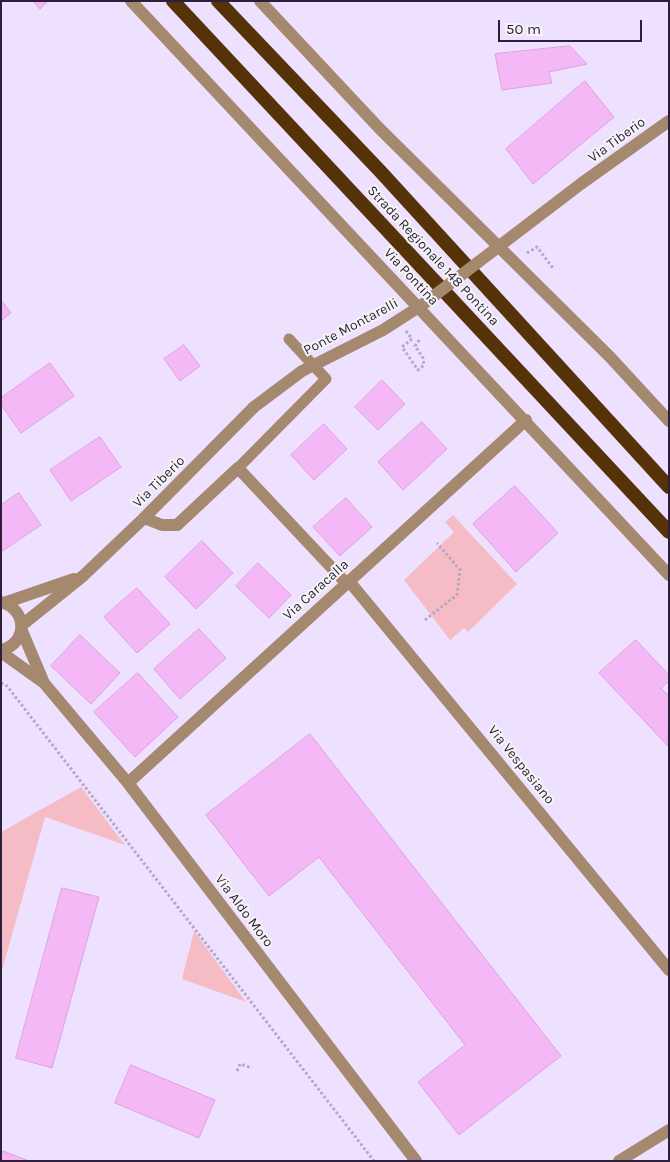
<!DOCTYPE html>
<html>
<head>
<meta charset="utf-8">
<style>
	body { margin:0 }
	#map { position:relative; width:670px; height:1162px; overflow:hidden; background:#eee1ff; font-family:Karla,sans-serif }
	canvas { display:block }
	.frame { position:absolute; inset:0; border:2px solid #2d1f3b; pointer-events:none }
	.scale { position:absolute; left:498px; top:20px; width:144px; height:22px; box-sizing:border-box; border:2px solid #2d1f3b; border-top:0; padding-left:6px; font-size:15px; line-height:18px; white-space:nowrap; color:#2d1f3b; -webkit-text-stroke:4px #f5f5f5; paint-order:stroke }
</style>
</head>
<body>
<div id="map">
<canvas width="670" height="1162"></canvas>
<div class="frame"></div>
<div class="scale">50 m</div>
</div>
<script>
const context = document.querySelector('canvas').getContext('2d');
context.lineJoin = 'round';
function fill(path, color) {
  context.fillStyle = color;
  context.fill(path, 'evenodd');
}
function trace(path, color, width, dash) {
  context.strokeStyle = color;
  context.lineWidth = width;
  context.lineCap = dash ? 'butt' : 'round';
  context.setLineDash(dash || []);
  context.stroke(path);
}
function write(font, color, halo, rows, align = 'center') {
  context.font = font + ' Karla,sans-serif';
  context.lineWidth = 4;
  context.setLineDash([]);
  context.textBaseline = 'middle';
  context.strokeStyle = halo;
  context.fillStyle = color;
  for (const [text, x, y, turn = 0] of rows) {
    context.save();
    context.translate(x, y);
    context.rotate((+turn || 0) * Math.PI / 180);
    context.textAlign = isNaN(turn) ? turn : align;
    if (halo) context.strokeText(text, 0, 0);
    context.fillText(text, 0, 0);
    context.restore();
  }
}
const green = new Path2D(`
	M 453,515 L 517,584 L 468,632 L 464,628 L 450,640 L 404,580 L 454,532 L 445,522 Z
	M 81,787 L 125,845 L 45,817 L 1,974 L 1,832 Z
	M 194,931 L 246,1002 L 182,979 Z`);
const building = new Path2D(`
	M 33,1 L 48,1 L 40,9 Z
	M 570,46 L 587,64 L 549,72 L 552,83 L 502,90 L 495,54 Z
	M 585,81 L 614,117 L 533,184 L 506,149 Z
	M 1,300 L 11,313 L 1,321 Z
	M 184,345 L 200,366 L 180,381 L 164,359 Z
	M 50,363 L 74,396 L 21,433 L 1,405 L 1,398 Z
	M 382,380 L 405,404 L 378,430 L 355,407 Z
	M 422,422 L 447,449 L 403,490 L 378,462 Z
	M 324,424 L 347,449 L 314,480 L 291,455 Z
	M 100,437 L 121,467 L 71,501 L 50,470 Z
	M 515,486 L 558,533 L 516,572 L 473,524 Z
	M 19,493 L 41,525 L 1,552 L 1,505 Z
	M 346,498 L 372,527 L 340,556 L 313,527 Z
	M 202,541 L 233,573 L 196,609 L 165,577 Z
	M 258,563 L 291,595 L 269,618 L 236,586 Z
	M 137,588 L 170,624 L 137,653 L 104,617 Z
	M 199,629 L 226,658 L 180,699 L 154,669 Z
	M 80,635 L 120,673 L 91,704 L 51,666 Z
	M 636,640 L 669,675 L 669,681 L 661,688 L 669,696 L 668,746 L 599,673 Z
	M 138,673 L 178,717 L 135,757 L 94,712 Z
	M 310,734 L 561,1056 L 459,1135 L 418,1082 L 465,1045 L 319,857 L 269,896 L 206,815 Z
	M 62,888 L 99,897 L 52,1068 L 16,1058 Z
	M 131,1065 L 215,1100 L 199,1138 L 115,1103 Z
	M 3,1151 L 29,1161 L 1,1161 Z`);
const path = new Path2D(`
	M 527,253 L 537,247 L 553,268
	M 406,331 L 412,339 L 402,347 L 418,370 L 424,365 L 423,358 L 415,346 L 420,339
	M 425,620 L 457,595 L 460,570 L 437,543
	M 1,683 L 7,686 L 374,1161
	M 237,1071 L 240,1064 L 252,1068`);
const service = new Path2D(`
	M 238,468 L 326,379 L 289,339`);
const minor = new Path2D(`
	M 582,183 L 669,121
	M 144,518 L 162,525 L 177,525 L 238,468 L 346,583
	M 349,581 L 669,970
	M 1,602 C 28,609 28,644 1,650
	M 4,603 L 74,579
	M 22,625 L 83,576 L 144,518 L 254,407
	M 22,631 L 44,683
	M 1,652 L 44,683 L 128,783 L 416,1161
	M 128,783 L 526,420
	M 619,1161 L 669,1130`);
const tertiary = new Path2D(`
	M 131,1 L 669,575
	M 260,1 L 379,128 L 610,357 L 669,421`);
const trunk = new Path2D(`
	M 173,1 L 669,532
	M 218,1 L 380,171 L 669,487`);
const minorBridge = new Path2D(`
	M 254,407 L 302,371 L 383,330 L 422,305 L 582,183`);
const streetNames = [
	["Via Tiberio",617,140,-36],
	["Strada Regionale 148 Pontina",433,256,47],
	["Via Pontina",411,277,47],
	["Ponte Montarelli",351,327,-28],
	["Via Tiberio",159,482,-45],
	["Via Caracalla",316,590,-42],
	["Via Vespasiano",521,765,51],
	["Via Aldo Moro",244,911,53]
];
fill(green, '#f5bcc6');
fill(building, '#f5b8f6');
trace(building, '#dda1de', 1);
trace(path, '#b4a7c4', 3, [2.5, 2.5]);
trace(service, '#a5896e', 11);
trace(minor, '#a5896e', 12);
trace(tertiary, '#a5896e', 12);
trace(trunk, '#563209', 14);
trace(minorBridge, '#a5896e', 12);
write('14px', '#2d1f3b', '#f5f5f5', streetNames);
</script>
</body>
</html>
